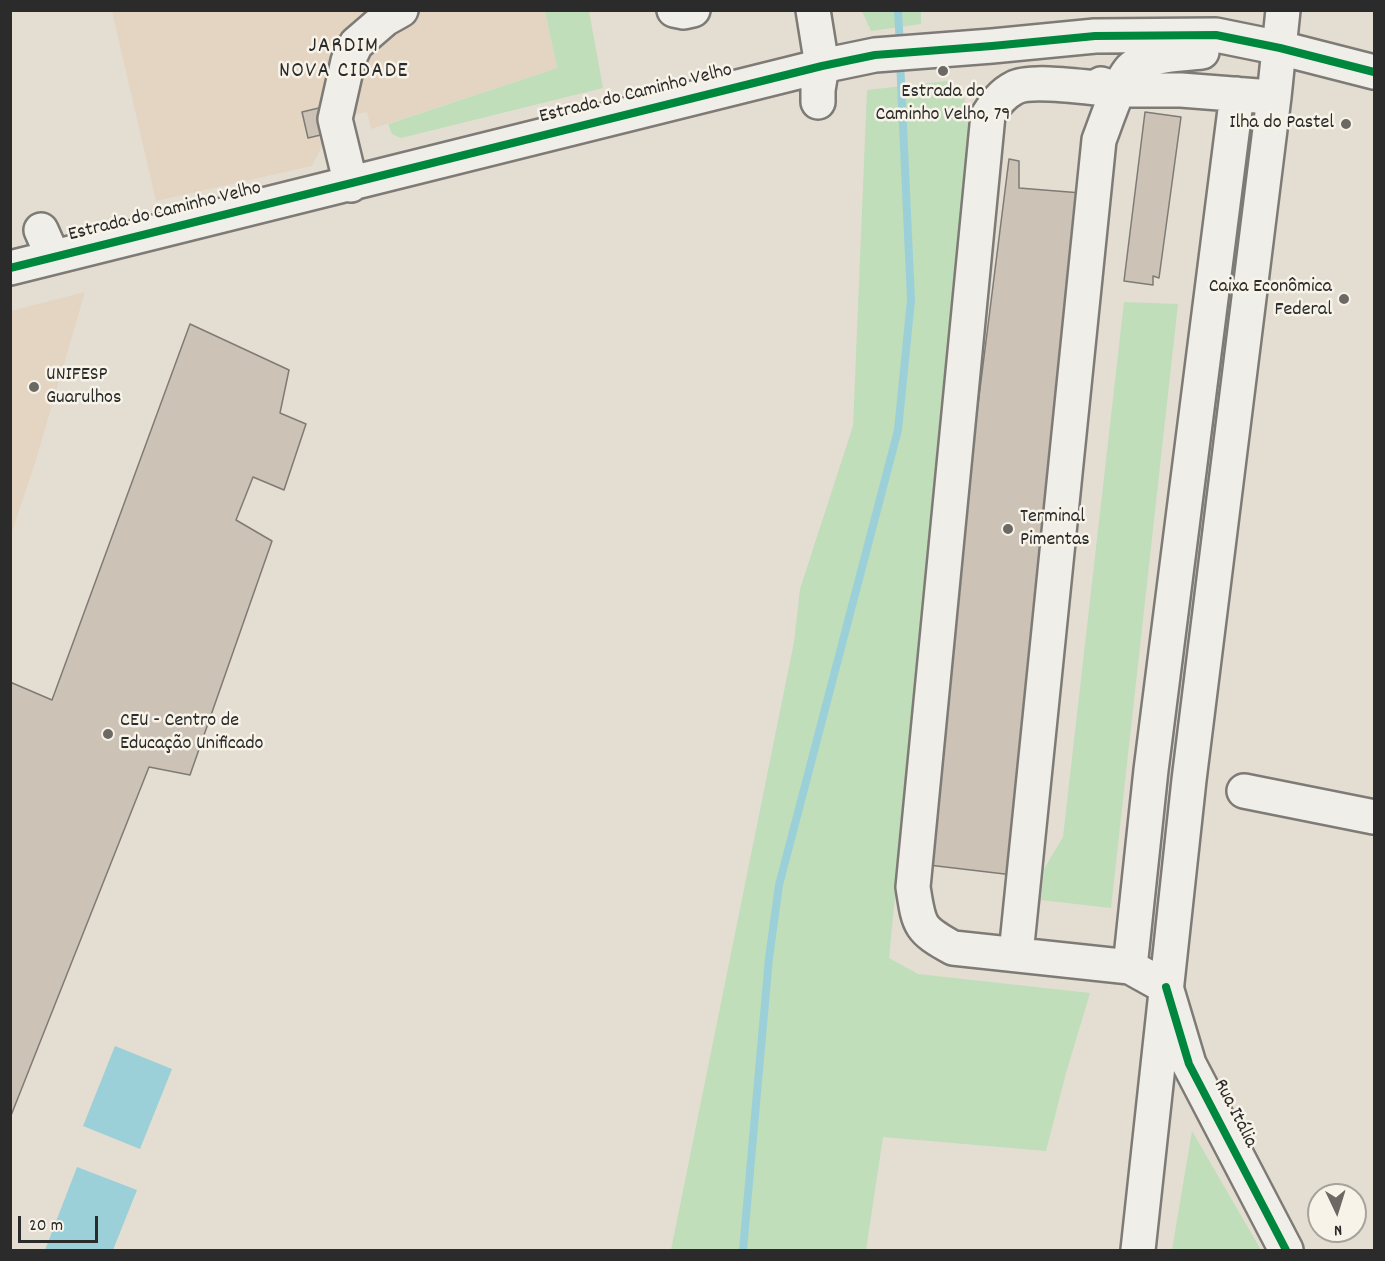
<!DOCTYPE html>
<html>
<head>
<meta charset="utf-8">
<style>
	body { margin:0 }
	#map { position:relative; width:1385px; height:1261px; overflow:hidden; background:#e4ddd2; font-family:Dekko,sans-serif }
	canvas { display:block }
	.frame { position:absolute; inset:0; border:12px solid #2b2b2b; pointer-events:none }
	.north { position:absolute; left:1307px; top:1183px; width:60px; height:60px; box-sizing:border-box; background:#f7f3e8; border:2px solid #a5a39c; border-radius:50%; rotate:176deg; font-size:16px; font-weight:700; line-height:24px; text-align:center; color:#2b2b2b }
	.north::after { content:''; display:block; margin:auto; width:21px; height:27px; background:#6c6965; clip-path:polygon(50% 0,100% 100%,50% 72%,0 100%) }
	.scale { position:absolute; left:18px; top:1216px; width:80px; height:27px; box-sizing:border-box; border:3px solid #2b2b2b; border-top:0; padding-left:8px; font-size:18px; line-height:21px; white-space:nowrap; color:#2b2b2b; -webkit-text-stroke:4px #f7f3e8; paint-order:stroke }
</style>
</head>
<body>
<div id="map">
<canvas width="1385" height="1261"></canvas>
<div class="frame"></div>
<div class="north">N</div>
<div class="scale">20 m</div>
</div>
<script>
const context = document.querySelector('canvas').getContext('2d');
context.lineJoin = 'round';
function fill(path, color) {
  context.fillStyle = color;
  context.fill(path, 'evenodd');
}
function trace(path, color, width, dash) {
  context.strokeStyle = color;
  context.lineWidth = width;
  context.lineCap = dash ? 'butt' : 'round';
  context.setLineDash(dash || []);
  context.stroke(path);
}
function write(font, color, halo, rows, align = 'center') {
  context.font = font + ' Dekko,sans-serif';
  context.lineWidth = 5;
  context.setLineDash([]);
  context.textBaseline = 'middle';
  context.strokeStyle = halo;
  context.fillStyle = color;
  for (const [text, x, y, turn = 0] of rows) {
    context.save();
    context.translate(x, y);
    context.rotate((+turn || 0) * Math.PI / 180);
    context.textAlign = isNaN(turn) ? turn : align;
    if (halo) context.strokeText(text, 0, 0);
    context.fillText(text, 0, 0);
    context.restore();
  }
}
const built = new Path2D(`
	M 112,11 L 545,11 L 557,68 L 371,129 L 367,112 L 336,118 L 312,166 L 156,201 Z
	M 85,292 L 35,463 L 11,534 L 11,311 Z`);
const green = new Path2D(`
	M 545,11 L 589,11 L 603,88 L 401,138 L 392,134 L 388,124 L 557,68 Z
	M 862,11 L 921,11 L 921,24 L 871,31 Z
	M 947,81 L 962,90 L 970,120 L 889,958 L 918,974 L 1090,993 L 1066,1073 L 1046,1151 L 883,1137 L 866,1250 L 671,1250 L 794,642 L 800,589 L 853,426 L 867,90 Z
	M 1124,302 L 1178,304 L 1111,908 L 1041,900 L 1044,869 L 1063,837 Z
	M 1192,1131 L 1261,1250 L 1172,1250 Z`);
const water = new Path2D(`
	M 115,1046 L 172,1069 L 140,1149 L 83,1126 Z
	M 77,1167 L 137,1190 L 113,1250 L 45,1250 Z`);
const stream = new Path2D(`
	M 898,10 L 900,47
	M 743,1250 L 769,958 L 779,885 L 898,430 L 911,300 L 900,60`);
const building = new Path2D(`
	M 323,107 L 329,133 L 308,138 L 302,112 Z
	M 1145,112 L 1181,117 L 1159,278 L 1153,276 L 1153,285 L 1124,281 Z
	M 1009,159 L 1019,161 L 1019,188 L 1094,194 L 1013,875 L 920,864 Z
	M 190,324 L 289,370 L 280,413 L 306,424 L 284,490 L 253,477 L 236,520 L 272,541 L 190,775 L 149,767 L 10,1118 L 10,682 L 52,700 Z`);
const minor = new Path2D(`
	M 674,10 L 684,12 L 693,10
	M 813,10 L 822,66 L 818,90 L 818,102
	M 1101,84 L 1119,90 L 1181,90 L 1258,96
	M 1119,90 C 1096,89 1032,78 1014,88 C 1002,94 995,104 988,115 L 913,887 C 919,925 918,929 953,948 L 1130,967 L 1166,987 L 1189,1064 L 1286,1250
	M 351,185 L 335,119 L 348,61 L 356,44 L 385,19 L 401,10
	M 41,230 L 53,257
	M 10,268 L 822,66 L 875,55 L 992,46 L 1095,36 L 1216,35 L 1280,48 L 1374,72
	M 1244,791 L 1374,817
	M 1016,954 L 1099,140 C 1105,125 1121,75 1133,67 C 1152,54 1180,55 1202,52
	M 1130,967 L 1151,770 L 1237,94`);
const major = new Path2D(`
	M 1138,1250 L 1189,780 L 1274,97 L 1283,10`);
const cycleway = new Path2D(`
	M 10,268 L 822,66 L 875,55 L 992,46 L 1095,36 L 1216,35 L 1280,48 L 1374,72
	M 1166,987 L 1189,1064 L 1286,1250`);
const markers = [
	[943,71,6,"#6c6965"],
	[1346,124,6,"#6c6965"],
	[1344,299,6,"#6c6965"],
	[34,387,6,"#6c6965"],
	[1008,529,6,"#6c6965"],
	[108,734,6,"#6c6965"]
];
const poiNames = [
	["Estrada do",943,93,"center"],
	["Caminho Velho, 79",943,116,"center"],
	["Ilha do Pastel",1334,124,"right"],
	["Caixa Econômica",1332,288,"right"],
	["Federal",1332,311,"right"],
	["UNIFESP",46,376],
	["Guarulhos",46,399],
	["Terminal",1020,518],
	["Pimentas",1020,541],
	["CEU - Centro de",120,722],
	["Educação Unificado",120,745]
];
const streetNames = [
	["Estrada do Caminho Velho",636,95,-14],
	["Estrada do Caminho Velho",165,213,-14],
	["Rua Itália",1234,1114,63]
];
const quarterNames = [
	["JARDIM",344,48],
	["NOVA CIDADE",344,73]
];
fill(built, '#e4d5c2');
fill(green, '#c0deb9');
fill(water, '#9cd0d9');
trace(stream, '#9cd0d9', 8);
fill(building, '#ccc2b5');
trace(building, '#7e7b76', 1.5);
trace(minor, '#7e7b76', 38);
trace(major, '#7e7b76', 38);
trace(minor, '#f0eee9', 33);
trace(major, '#f0eee9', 33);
trace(cycleway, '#00873e', 8);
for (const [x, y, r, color] of markers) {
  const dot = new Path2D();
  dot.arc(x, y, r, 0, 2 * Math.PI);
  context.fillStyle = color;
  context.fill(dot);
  trace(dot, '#f7f3e8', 2);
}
write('20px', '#2b2b2b', '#f7f3e8', poiNames, 'left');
write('20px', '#2b2b2b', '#f7f3e8', streetNames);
context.letterSpacing = '1.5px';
write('22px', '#2b2b2b', '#f7f3e8', quarterNames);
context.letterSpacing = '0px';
</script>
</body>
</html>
